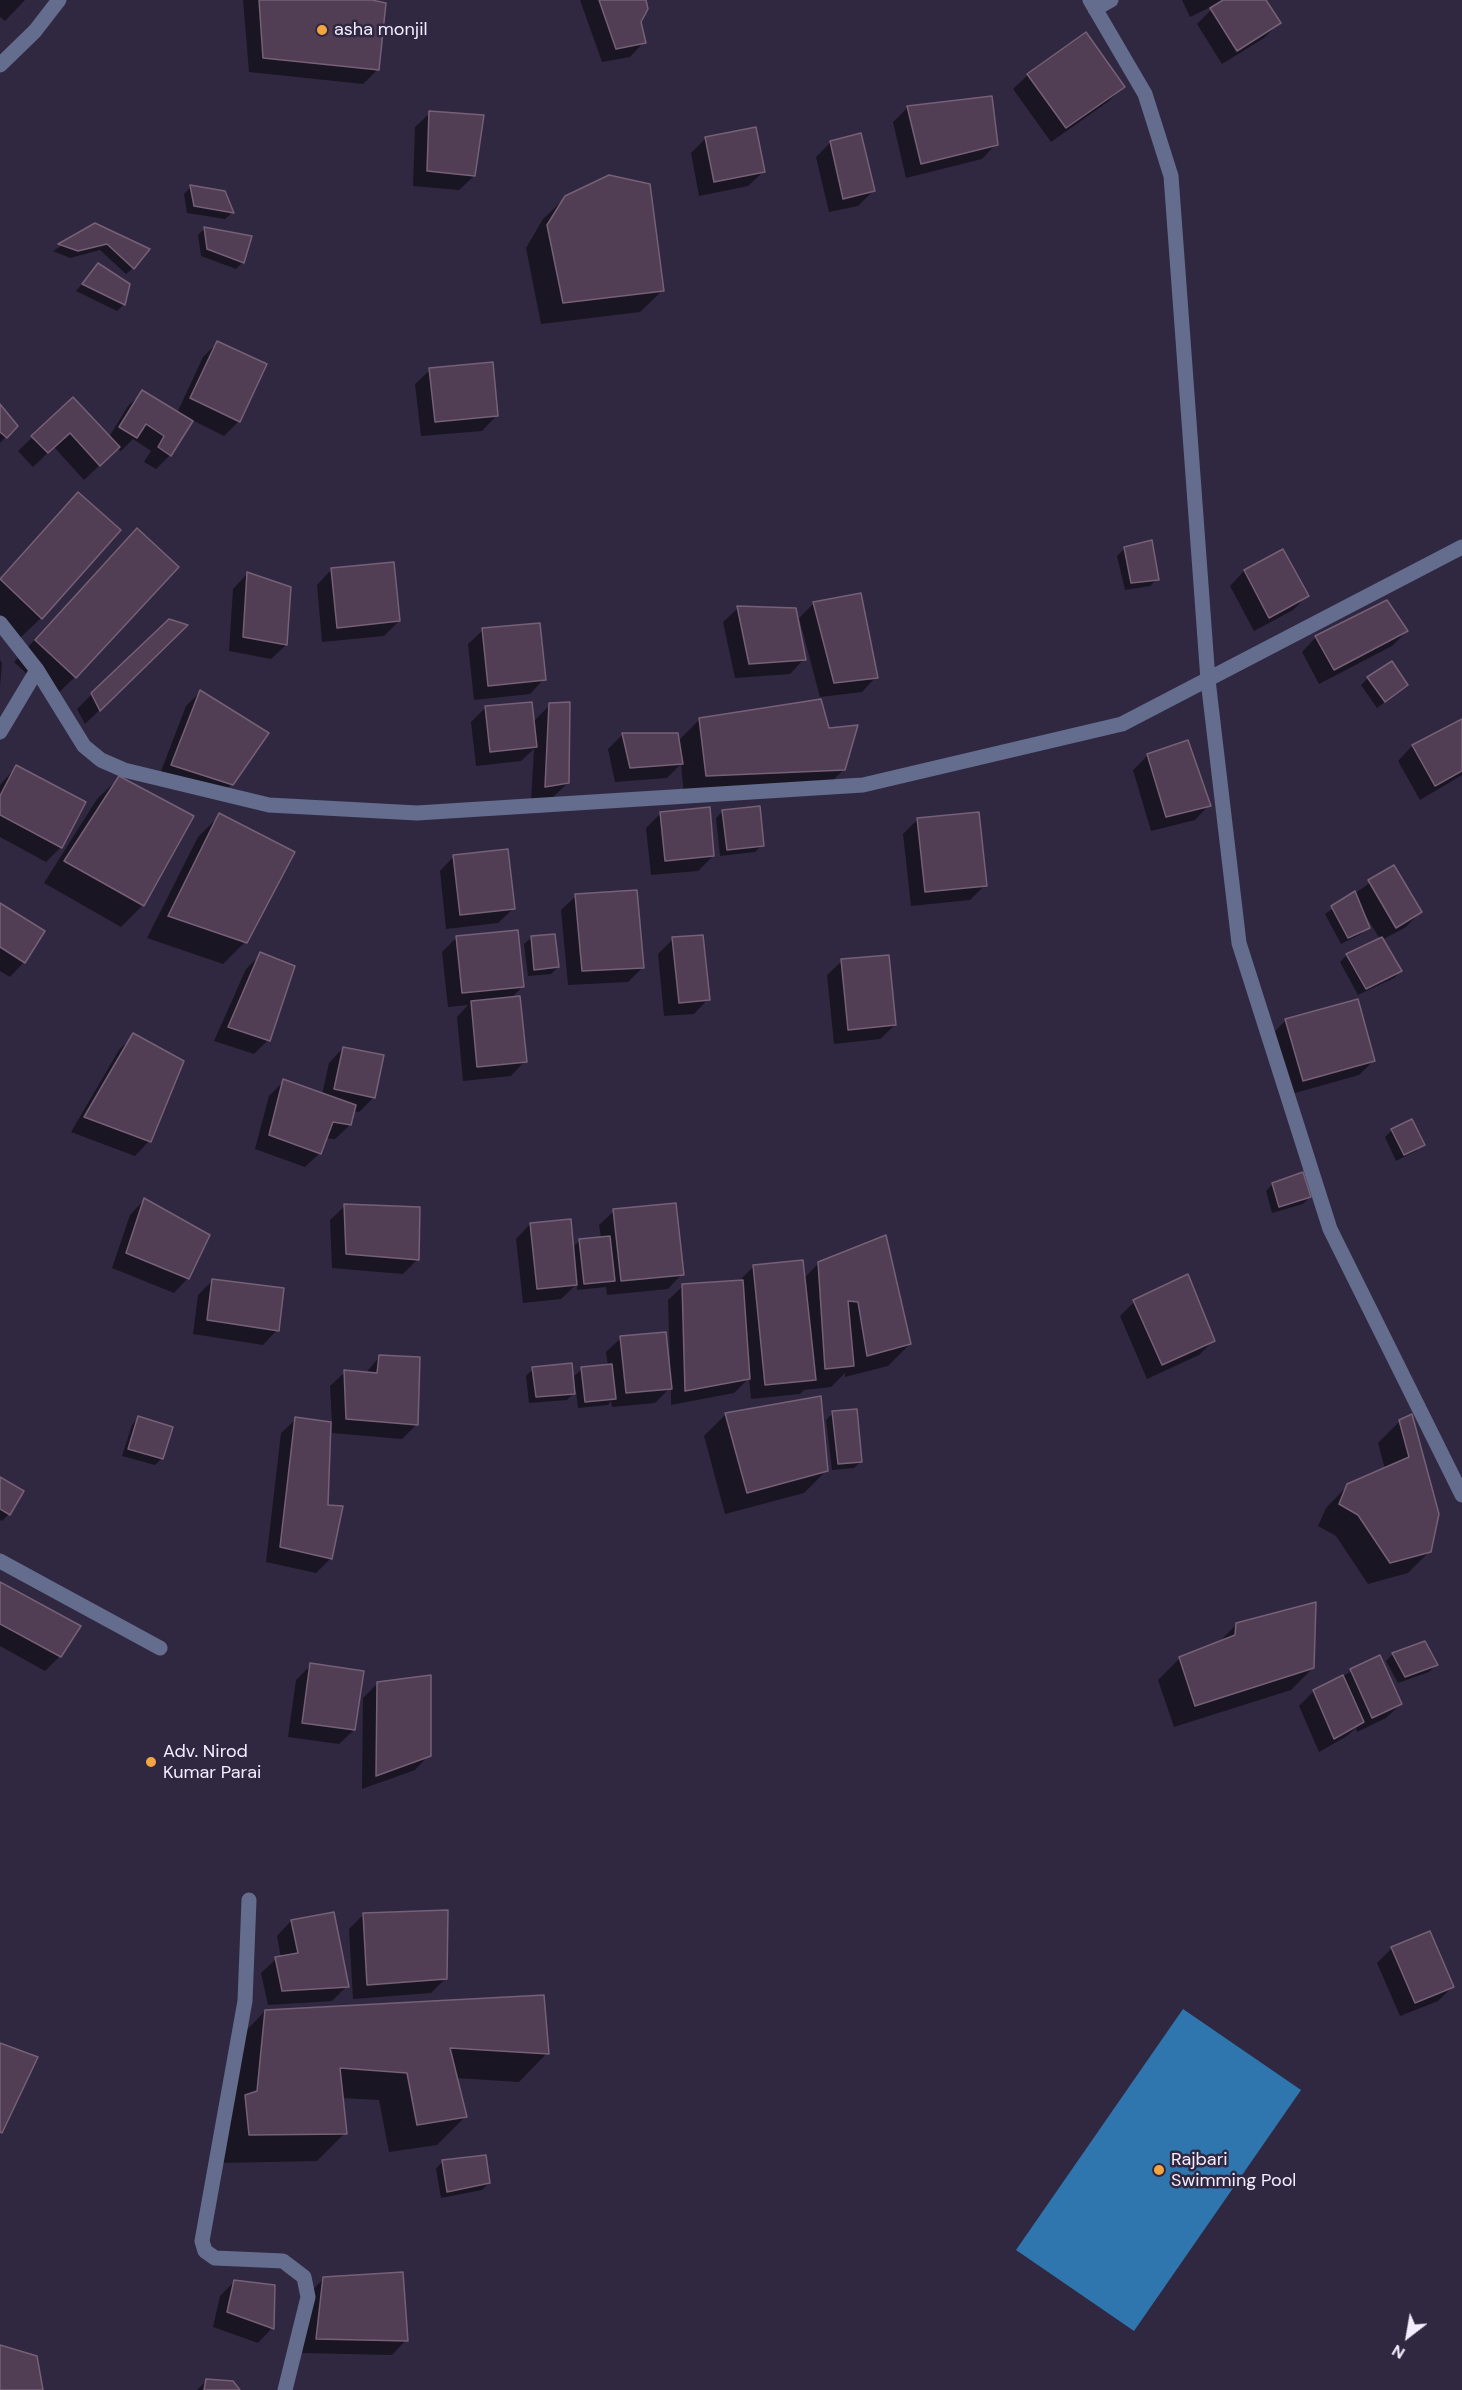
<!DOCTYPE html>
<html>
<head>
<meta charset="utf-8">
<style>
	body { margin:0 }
	#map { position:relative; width:1462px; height:2390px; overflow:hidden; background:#302841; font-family:"DM Sans",sans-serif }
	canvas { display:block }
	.north { position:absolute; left:1378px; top:2306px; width:60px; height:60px; -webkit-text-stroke:4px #302841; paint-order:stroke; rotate:211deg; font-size:16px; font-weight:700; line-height:24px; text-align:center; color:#f3eeff }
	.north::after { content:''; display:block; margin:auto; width:21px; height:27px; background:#f3eeff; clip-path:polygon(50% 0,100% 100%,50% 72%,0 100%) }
</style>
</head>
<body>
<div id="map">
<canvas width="1462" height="2390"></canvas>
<div class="north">N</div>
</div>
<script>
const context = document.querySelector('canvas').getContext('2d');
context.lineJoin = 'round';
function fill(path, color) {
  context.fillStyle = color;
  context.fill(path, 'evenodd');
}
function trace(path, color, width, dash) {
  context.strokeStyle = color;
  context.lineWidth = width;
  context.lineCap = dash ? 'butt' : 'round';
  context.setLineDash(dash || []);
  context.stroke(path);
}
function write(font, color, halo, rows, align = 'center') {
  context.font = font + ' "DM Sans",sans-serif';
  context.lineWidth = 5;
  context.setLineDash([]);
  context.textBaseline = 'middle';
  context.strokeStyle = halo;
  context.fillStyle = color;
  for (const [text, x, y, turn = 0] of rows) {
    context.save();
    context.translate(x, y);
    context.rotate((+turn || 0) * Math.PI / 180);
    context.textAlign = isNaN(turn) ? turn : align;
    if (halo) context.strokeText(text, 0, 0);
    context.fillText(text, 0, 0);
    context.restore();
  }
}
const water = new Path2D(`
	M 1183,2009 L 1301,2090 L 1134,2331 L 1016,2250 Z`);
const shadow = new Path2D(`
	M 0,0 L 25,0 L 5,21 L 0,17 Z
	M 243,0 L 364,0 L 378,69 L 363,84 L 249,72 Z
	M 580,0 L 645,0 L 639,22 L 644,42 L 630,57 L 602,62 Z
	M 1182,0 L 1264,0 L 1279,23 L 1264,38 L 1222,64 L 1197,24 L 1217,4 L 1190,17 Z
	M 1028,75 L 1123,87 L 1109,101 L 1051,142 L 1013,89 Z
	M 991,98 L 996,144 L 982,159 L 906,178 L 893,122 L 907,108 Z
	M 430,113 L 474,176 L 459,190 L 413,186 L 415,127 Z
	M 706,138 L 763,172 L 748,186 L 699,196 L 691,153 Z
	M 831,142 L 873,191 L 858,206 L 829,212 L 816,157 Z
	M 191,187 L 232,213 L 225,219 L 187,213 L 184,194 Z
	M 566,197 L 662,291 L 640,312 L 541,324 L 526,248 L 543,219 Z
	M 95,225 L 133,268 L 126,274 L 100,250 L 70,258 L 53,251 Z
	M 205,228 L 243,262 L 236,269 L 201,256 L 198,235 Z
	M 98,265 L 124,304 L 117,311 L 76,291 Z
	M 217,343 L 239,421 L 224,436 L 192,420 L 170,455 L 156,469 L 144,462 L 151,451 L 133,439 L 121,451 L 117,449 L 84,480 L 54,447 L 33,467 L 18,451 L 73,399 L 109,437 L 128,406 L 143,392 L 177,413 L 203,357 Z
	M 430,370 L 496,416 L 482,431 L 421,436 L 415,384 Z
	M 0,406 L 16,426 L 0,443 Z
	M 78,494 L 41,618 L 19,639 L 0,622 L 0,579 Z
	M 1124,549 L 1157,579 L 1150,586 L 1125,590 L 1117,556 Z
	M 1283,551 L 1307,596 L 1293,610 L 1254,631 L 1230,586 L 1244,571 Z
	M 116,552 L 75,677 L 53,698 L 14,662 Z
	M 331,570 L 399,621 L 384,636 L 322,642 L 317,585 Z
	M 247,574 L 286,645 L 271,659 L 229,651 L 233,589 Z
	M 814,603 L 876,677 L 862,692 L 820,697 L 799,618 Z
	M 738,608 L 804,659 L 790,674 L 735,678 L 723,622 Z
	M 483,630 L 544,679 L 530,694 L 474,700 L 468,644 Z
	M 1407,631 L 1392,646 L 1319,684 L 1302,652 L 1316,637 Z
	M 172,640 L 85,724 L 77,709 L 92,694 Z
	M 0,660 L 2,663 L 0,687 Z
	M 1368,678 L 1407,685 L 1377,708 L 1361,685 Z
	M 200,692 L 232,784 L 217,799 L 158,779 L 186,706 Z
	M 550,705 L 568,783 L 553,797 L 531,801 L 534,749 L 521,761 L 476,766 L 471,722 L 486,707 L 533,722 Z
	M 700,719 L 828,730 L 844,769 L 822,792 L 684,797 L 681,764 L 667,778 L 615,782 L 608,749 L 622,735 L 678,741 Z
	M 1462,721 L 1462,775 L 1420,800 L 1398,761 L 1412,746 Z
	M 1148,755 L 1209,805 L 1195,820 L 1151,831 L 1133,770 Z
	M 16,767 L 61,847 L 46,862 L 0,837 L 0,785 Z
	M 119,778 L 143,905 L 121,927 L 44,883 L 97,799 Z
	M 723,811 L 762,845 L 755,852 L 720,856 L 716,818 Z
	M 661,813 L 713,856 L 698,871 L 651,875 L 646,828 Z
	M 220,815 L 293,852 L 245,942 L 223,964 L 147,938 L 198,837 Z
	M 918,819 L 985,885 L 970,900 L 911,906 L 903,834 Z
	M 454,856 L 513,909 L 498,923 L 446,929 L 440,871 Z
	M 1393,867 L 1420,912 L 1406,927 L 1382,940 L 1401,971 L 1394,978 L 1358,995 L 1340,962 L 1347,955 L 1380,939 L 1364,913 L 1368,927 L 1361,934 L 1341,944 L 1325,914 Z
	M 576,896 L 643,967 L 628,982 L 568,985 L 561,910 Z
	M 0,905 L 24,962 L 10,977 L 0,971 Z
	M 457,937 L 522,987 L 511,998 L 525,1061 L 511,1076 L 463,1081 L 457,1017 L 468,1005 L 448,1007 L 442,952 Z
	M 531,938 L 558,967 L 551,974 L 528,976 L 524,944 Z
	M 673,939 L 708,999 L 694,1014 L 664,1016 L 658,954 Z
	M 261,954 L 268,1040 L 254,1054 L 214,1041 L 246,969 Z
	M 842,961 L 895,1025 L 880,1039 L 834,1044 L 827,975 Z
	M 1286,1020 L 1373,1061 L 1359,1075 L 1288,1095 L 1271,1035 Z
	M 134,1035 L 149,1141 L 135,1156 L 71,1132 L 119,1050 Z
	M 343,1048 L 374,1097 L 359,1112 L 353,1111 L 350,1125 L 335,1139 L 326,1138 L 320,1153 L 305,1167 L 255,1149 L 269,1096 L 284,1081 L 322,1095 L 329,1063 Z
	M 1392,1130 L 1423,1145 L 1416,1151 L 1396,1161 L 1385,1137 Z
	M 1273,1184 L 1310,1197 L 1303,1204 L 1272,1213 L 1266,1191 Z
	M 144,1200 L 188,1278 L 174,1293 L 112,1268 L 130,1215 Z
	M 345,1206 L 418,1259 L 403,1274 L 332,1268 L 330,1220 Z
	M 614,1211 L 682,1274 L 668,1289 L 607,1295 L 606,1287 L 577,1290 L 577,1284 L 561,1299 L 523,1303 L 516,1239 L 530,1224 L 572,1248 L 580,1240 L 601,1238 L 599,1225 Z
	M 819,1263 L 910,1344 L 888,1366 L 845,1377 L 845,1373 L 831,1387 L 804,1390 L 800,1394 L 751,1399 L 749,1378 L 734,1393 L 671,1405 L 671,1387 L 655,1403 L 612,1407 L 611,1401 L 608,1405 L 578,1408 L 576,1391 L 567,1400 L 529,1403 L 526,1376 L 533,1369 L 572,1378 L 582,1369 L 608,1366 L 606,1352 L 621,1338 L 670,1363 L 668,1300 L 683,1286 L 738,1282 L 753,1267 L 804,1278 Z
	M 213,1280 L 277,1330 L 263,1345 L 193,1334 L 198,1295 Z
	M 1134,1302 L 1214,1340 L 1199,1355 L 1147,1379 L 1120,1316 Z
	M 380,1356 L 416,1425 L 402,1439 L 332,1433 L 332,1425 L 329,1425 L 326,1506 L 331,1558 L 316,1573 L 266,1562 L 281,1433 L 296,1419 L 332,1424 L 330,1386 L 345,1372 L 365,1374 Z
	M 833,1413 L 861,1461 L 854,1468 L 832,1470 L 826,1420 Z
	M 725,1415 L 826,1471 L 804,1493 L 725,1514 L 704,1436 Z
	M 1411,1416 L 1430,1551 L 1408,1573 L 1368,1584 L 1336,1536 L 1318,1526 L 1326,1508 L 1348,1485 L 1385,1469 L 1378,1443 L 1400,1421 Z
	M 138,1418 L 162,1458 L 155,1465 L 122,1456 L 132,1425 Z
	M 0,1479 L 9,1514 L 2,1521 L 0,1520 Z
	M 0,1584 L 78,1626 L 60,1656 L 45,1671 L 0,1646 Z
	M 1236,1625 L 1313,1668 L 1291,1690 L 1174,1727 L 1158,1680 L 1180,1658 L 1218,1643 Z
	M 1393,1654 L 1436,1665 L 1429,1672 L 1398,1683 L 1386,1661 Z
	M 1379,1657 L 1401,1704 L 1386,1718 L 1357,1732 L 1356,1728 L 1347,1736 L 1319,1752 L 1299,1706 L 1314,1691 Z
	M 311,1665 L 354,1730 L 339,1744 L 288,1737 L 296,1680 Z
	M 378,1683 L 429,1755 L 415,1770 L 362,1789 L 363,1698 Z
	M 364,1914 L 445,1979 L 431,1993 L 353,1999 L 349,1929 Z
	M 291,1921 L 347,1986 L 332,2001 L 268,2005 L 261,1973 L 276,1959 L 281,1958 L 277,1936 Z
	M 1429,1933 L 1452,1987 L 1438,2001 L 1400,2016 L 1377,1963 L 1391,1949 Z
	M 265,2011 L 547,2053 L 519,2082 L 456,2078 L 466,2116 L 437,2145 L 389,2152 L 379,2100 L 342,2098 L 345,2133 L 317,2161 L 221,2163 L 237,2040 Z
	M 442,2162 L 489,2183 L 482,2190 L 441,2198 L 436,2169 Z
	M 323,2279 L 406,2340 L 392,2355 L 302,2353 L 309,2294 Z
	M 235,2281 L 274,2287 L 272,2328 L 258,2343 L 213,2327 L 220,2296 Z
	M 207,2380 L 238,2390 L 197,2390 Z`);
const building = new Path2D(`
	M 259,0 L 372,0 L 386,3 L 379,70 L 263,58 Z
	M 599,0 L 646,0 L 648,9 L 641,22 L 646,43 L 616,49 Z
	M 1223,0 L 1266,0 L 1281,23 L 1237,51 L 1210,8 Z
	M 1086,32 L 1125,87 L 1066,128 L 1027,74 Z
	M 992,96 L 998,145 L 921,164 L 907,106 Z
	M 429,111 L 484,115 L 475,176 L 427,171 Z
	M 756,127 L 765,172 L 714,182 L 705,137 Z
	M 861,133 L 875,191 L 843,199 L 830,141 Z
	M 609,175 L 650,184 L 664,291 L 563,303 L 547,225 L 565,196 Z
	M 190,185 L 225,191 L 234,213 L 194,206 Z
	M 95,223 L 150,249 L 134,269 L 107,244 L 78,251 L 58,244 Z
	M 204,227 L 252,236 L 244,263 L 207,249 Z
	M 98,263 L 130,284 L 125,305 L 82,284 Z
	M 217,341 L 267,364 L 240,422 L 190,398 Z
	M 493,362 L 498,416 L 435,422 L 429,368 Z
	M 142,390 L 193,421 L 171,456 L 158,447 L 164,436 L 146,424 L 137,438 L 119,427 Z
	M 73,397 L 120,447 L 100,466 L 70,433 L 48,453 L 31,436 Z
	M 0,404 L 18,426 L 7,438 L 0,432 Z
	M 78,492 L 121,530 L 42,619 L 0,579 Z
	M 137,528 L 179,567 L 76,678 L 35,640 Z
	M 1152,540 L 1159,580 L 1131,583 L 1124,547 Z
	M 1283,549 L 1309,596 L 1269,618 L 1244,570 Z
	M 394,562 L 400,621 L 337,628 L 331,568 Z
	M 247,572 L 291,587 L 287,645 L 243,637 Z
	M 861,593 L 878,678 L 834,683 L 813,602 Z
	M 1387,600 L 1408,631 L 1334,670 L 1315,636 Z
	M 737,606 L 796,608 L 806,660 L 749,664 Z
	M 169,619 L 188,625 L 100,711 L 91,693 Z
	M 540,623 L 546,680 L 488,686 L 482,628 Z
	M 1392,661 L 1408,685 L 1385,702 L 1367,677 Z
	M 200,690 L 269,733 L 233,785 L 171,765 Z
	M 821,699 L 829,728 L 858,725 L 845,770 L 706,776 L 699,718 Z
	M 532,702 L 537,747 L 490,752 L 485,706 Z
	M 570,702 L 569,783 L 545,787 L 549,703 Z
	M 1462,719 L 1462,771 L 1435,786 L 1412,745 Z
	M 622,733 L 678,733 L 683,764 L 630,768 Z
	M 1188,740 L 1211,806 L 1166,817 L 1147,754 Z
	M 16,765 L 86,802 L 62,848 L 0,815 L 0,796 Z
	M 119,776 L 194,816 L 144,906 L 64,861 Z
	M 760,806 L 764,846 L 727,850 L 722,810 Z
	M 710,807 L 714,856 L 665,861 L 660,812 Z
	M 979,812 L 987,886 L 925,892 L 917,818 Z
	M 219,813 L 295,852 L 247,943 L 168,916 Z
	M 508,849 L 515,909 L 460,915 L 453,855 Z
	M 1394,865 L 1422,912 L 1396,928 L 1368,880 Z
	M 637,890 L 644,968 L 582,971 L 575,894 Z
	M 1355,891 L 1370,928 L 1348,938 L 1331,906 Z
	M 0,903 L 45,931 L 25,963 L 0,947 Z
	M 518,930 L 524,987 L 462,993 L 456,936 Z
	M 555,934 L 559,967 L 534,970 L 531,936 Z
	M 703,935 L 710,1000 L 679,1003 L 672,937 Z
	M 1382,937 L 1402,971 L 1366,989 L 1346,954 Z
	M 260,952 L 295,966 L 270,1041 L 228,1027 Z
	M 889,955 L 896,1025 L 848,1030 L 841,959 Z
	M 520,996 L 527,1062 L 477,1067 L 471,1001 Z
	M 1358,999 L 1375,1061 L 1303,1081 L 1285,1019 Z
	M 133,1033 L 184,1061 L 151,1142 L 84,1117 Z
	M 343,1047 L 384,1055 L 375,1098 L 334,1089 Z
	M 283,1079 L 356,1105 L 351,1125 L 333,1122 L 321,1154 L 269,1135 Z
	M 1412,1119 L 1425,1145 L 1404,1155 L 1391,1129 Z
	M 1303,1172 L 1311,1197 L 1279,1207 L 1272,1183 Z
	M 144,1198 L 210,1235 L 189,1279 L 126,1253 Z
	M 676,1203 L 684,1275 L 621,1281 L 613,1209 Z
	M 344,1204 L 420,1207 L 419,1260 L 346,1254 Z
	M 571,1219 L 577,1285 L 537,1289 L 530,1223 Z
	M 886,1235 L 911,1344 L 867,1356 L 858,1302 L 848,1301 L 854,1366 L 825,1369 L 818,1262 Z
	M 610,1236 L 615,1281 L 584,1284 L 579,1239 Z
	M 803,1260 L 816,1380 L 765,1385 L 753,1265 Z
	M 1188,1274 L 1215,1341 L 1162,1365 L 1133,1300 Z
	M 212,1279 L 284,1288 L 279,1331 L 207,1320 Z
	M 743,1280 L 750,1379 L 685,1391 L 682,1284 Z
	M 666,1332 L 672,1389 L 626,1393 L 620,1336 Z
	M 379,1355 L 420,1357 L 418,1425 L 346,1419 L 344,1370 L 377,1373 Z
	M 572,1363 L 575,1394 L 536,1397 L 532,1367 Z
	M 612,1364 L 616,1399 L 585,1402 L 581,1367 Z
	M 821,1396 L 828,1471 L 747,1493 L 725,1413 Z
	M 857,1409 L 862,1462 L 838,1464 L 832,1411 Z
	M 1412,1414 L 1439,1514 L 1431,1552 L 1390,1563 L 1358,1515 L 1339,1504 L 1347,1484 L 1409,1457 L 1399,1420 Z
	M 138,1416 L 173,1427 L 163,1459 L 128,1449 Z
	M 295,1417 L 331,1422 L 328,1505 L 343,1506 L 332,1559 L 280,1547 Z
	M 0,1477 L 24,1491 L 10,1515 L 0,1509 Z
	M 0,1582 L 81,1626 L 61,1657 L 0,1624 Z
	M 1316,1602 L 1314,1668 L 1195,1706 L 1179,1657 L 1235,1635 L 1236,1623 Z
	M 1425,1641 L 1438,1665 L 1405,1677 L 1392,1653 Z
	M 1380,1655 L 1402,1704 L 1372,1718 L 1350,1669 Z
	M 310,1663 L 364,1671 L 355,1730 L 302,1723 Z
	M 431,1675 L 431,1756 L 376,1776 L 377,1682 Z
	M 1343,1675 L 1364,1722 L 1334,1739 L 1313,1690 Z
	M 448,1910 L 447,1979 L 367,1985 L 363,1913 Z
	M 334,1912 L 349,1987 L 282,1991 L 275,1957 L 298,1953 L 291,1920 Z
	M 1430,1931 L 1454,1987 L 1415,2003 L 1391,1947 Z
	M 544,1995 L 549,2054 L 450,2048 L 467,2117 L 417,2125 L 407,2073 L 340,2068 L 347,2134 L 249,2135 L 245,2095 L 257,2091 L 265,2010 Z
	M 0,2043 L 38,2057 L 2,2133 L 0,2132 Z
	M 486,2155 L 490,2183 L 447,2192 L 442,2160 Z
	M 403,2272 L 408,2341 L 316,2339 L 323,2277 Z
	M 234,2280 L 275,2285 L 274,2329 L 227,2312 Z
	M 0,2345 L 37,2356 L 43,2390 L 0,2390 Z
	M 206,2379 L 233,2381 L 240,2390 L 204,2390 Z`);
const minor = new Path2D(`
	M 1090,0 L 1145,94 L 1171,176 L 1208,680 L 1239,943 L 1330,1229 L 1462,1495
	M 1095,9 L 1111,0
	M 0,65 L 35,31 L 59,0
	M 0,623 L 37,670 L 84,746 L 101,760 L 124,770 L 269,805 L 417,813 L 863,785 L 1122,724 L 1462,547
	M 0,732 L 37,670
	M 0,1561 L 160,1648
	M 249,1900 L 245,2001 L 202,2241 L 205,2251 L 215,2258 L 283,2261 L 304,2277 L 308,2297 L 285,2390`);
const markers = [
	[322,30,6,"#f2a540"],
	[151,1762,6,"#f2a540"],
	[1159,2170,6,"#f2a540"]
];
const poiNames = [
	["asha monjil",334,30],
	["Adv. Nirod",163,1752],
	["Kumar Parai",163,1773],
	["Rajbari",1171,2160],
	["Swimming Pool",1171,2181]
];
fill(water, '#2f76af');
fill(shadow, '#0007');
fill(building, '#523e54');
trace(building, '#766077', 1.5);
trace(minor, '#646d8d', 15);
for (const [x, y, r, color] of markers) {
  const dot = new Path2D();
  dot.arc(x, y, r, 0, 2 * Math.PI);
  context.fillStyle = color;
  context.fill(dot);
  trace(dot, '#302841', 2);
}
write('18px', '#f3eeff', '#302841', poiNames, 'left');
</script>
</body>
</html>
